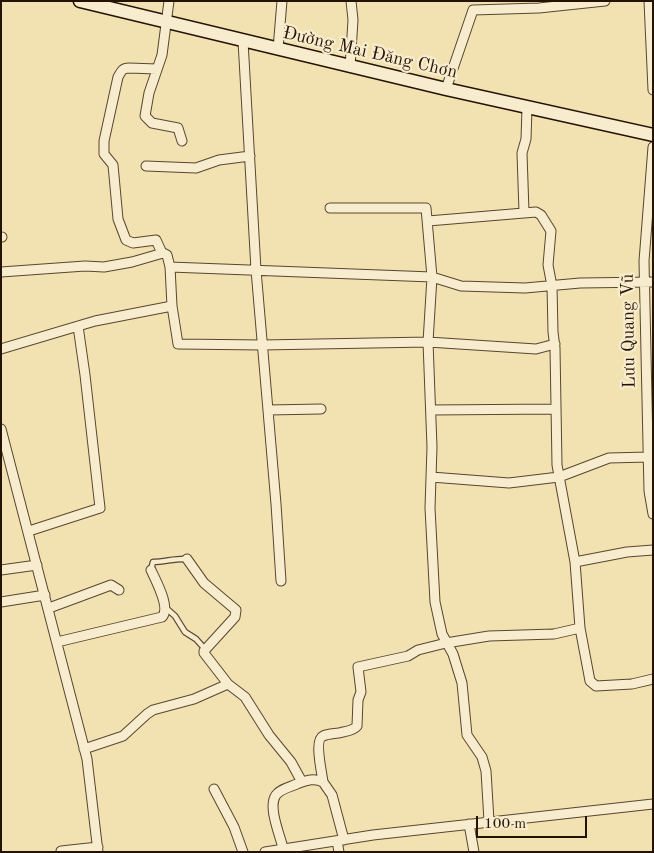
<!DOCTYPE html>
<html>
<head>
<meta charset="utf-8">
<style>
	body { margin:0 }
	#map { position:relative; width:654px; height:853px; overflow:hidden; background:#f2e2b2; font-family:"Old Standard TT",serif }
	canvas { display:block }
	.frame { position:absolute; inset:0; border:2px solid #241203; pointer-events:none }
	.scale { position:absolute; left:476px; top:816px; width:111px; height:22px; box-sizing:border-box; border:2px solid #241203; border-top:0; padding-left:6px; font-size:15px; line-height:18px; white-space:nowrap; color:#241203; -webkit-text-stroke:4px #f7eccd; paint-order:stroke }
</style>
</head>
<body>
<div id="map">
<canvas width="654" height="853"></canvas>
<div class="frame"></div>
<div class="scale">100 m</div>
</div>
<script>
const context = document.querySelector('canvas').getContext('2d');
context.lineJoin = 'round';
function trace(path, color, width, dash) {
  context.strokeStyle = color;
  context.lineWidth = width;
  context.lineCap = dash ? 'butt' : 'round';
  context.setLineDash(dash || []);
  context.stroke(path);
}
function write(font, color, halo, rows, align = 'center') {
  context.font = font + ' "Old Standard TT",serif';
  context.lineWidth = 4.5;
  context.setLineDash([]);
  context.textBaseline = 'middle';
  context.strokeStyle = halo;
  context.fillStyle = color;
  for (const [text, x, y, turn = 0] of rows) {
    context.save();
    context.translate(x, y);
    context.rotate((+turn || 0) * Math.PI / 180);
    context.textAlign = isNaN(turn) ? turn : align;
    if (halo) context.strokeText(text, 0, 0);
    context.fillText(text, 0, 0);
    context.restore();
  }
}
const lane = new Path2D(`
	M 151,570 L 153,562 C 165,562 175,558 187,559
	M 166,608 L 175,616 L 185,632 L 196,639 L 205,649`);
const street = new Path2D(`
	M 169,1 L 162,55 L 149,93 L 145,116 L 152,123 L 178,128 L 182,141
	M 649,1 L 653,90
	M 243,41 L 256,270 L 276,504 L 281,581
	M 278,49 L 282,1
	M 350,67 L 353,20 L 351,1
	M 157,69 L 129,68 C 122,68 121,72 118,77 L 104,141 L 104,154 L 113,165 L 118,219 L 126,240 L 133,243 L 156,240 L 162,253
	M 446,89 L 473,10 L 539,8 L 605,1
	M 653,147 L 644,261 L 649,491 L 653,514
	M 146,166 L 196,168 L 219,160 L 250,156
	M 330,208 L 426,208 L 432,277 L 428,342 L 432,447 L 430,508 L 435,602 L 442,634 L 453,654 L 462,683 L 467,735 L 482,757 L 486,771 L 489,821
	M 524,212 L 522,153 L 526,139 L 527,108
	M 428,221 L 536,212 L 541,215 L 551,231 L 548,265 L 552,286 L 553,332 L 555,348 L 557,465 L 575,562 L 580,628 L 590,681 L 596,686 L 632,684 L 653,679
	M 1,237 L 2,237
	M 170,267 L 432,277 L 461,286 L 525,288 L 580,283 L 653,282
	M 1,272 L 85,266 L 104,267 L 132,262 L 163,253 L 167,255 L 170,267 L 172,306 L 178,344 L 262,345 L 428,342 L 536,349 L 555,344
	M 1,349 L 95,321 L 172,306
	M 268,410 L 321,409
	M 431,410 L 555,409
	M 1,429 L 87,759 L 98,852
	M 431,477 L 509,483 L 559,477 L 609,458 L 648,457
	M 29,531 L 100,508 L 85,375 L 78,326
	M 187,559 L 204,583 L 236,610 L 235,617 L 204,651 L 204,653 L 228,684
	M 575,562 L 627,552 L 653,550
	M 1,570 L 37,565
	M 1,602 L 45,595
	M 49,608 L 111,585 L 119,590
	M 57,642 L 162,617 C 171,608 156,581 151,570
	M 84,749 L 123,736 L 147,714 L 153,710 L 194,699 L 228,684 L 245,697 L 269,735 L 291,762 L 302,782
	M 323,782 C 322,773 314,740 323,736 C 329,733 337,734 343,732 C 348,731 354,730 357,726 L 358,700 L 361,692 L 358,667 L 408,656 L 418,650 L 446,643 L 489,636 L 554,634 L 580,628
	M 214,789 L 234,827 L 243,852
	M 469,824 L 474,852
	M 337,841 L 339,852
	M 61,851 L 98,847
	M 265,852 L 373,835 L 653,804
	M 284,852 C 281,837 267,807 276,795 C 280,789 290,787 297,784 C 305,781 314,777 323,782 L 332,795 L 344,840`);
const secondary = new Path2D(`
	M 80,1 L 446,89 L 653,135`);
const streetNames = [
	["Đường Mai Đăng Chơn",370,53,13],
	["Lưu Quang Vũ",629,331,-91]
];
trace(lane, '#58462f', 7);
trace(street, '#58462f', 11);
trace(secondary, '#241203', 15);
trace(lane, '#f7eccd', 4.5);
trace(street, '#f7eccd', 9);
trace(secondary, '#f7eccd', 12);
write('18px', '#241203', '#f7eccd', streetNames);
</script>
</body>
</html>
